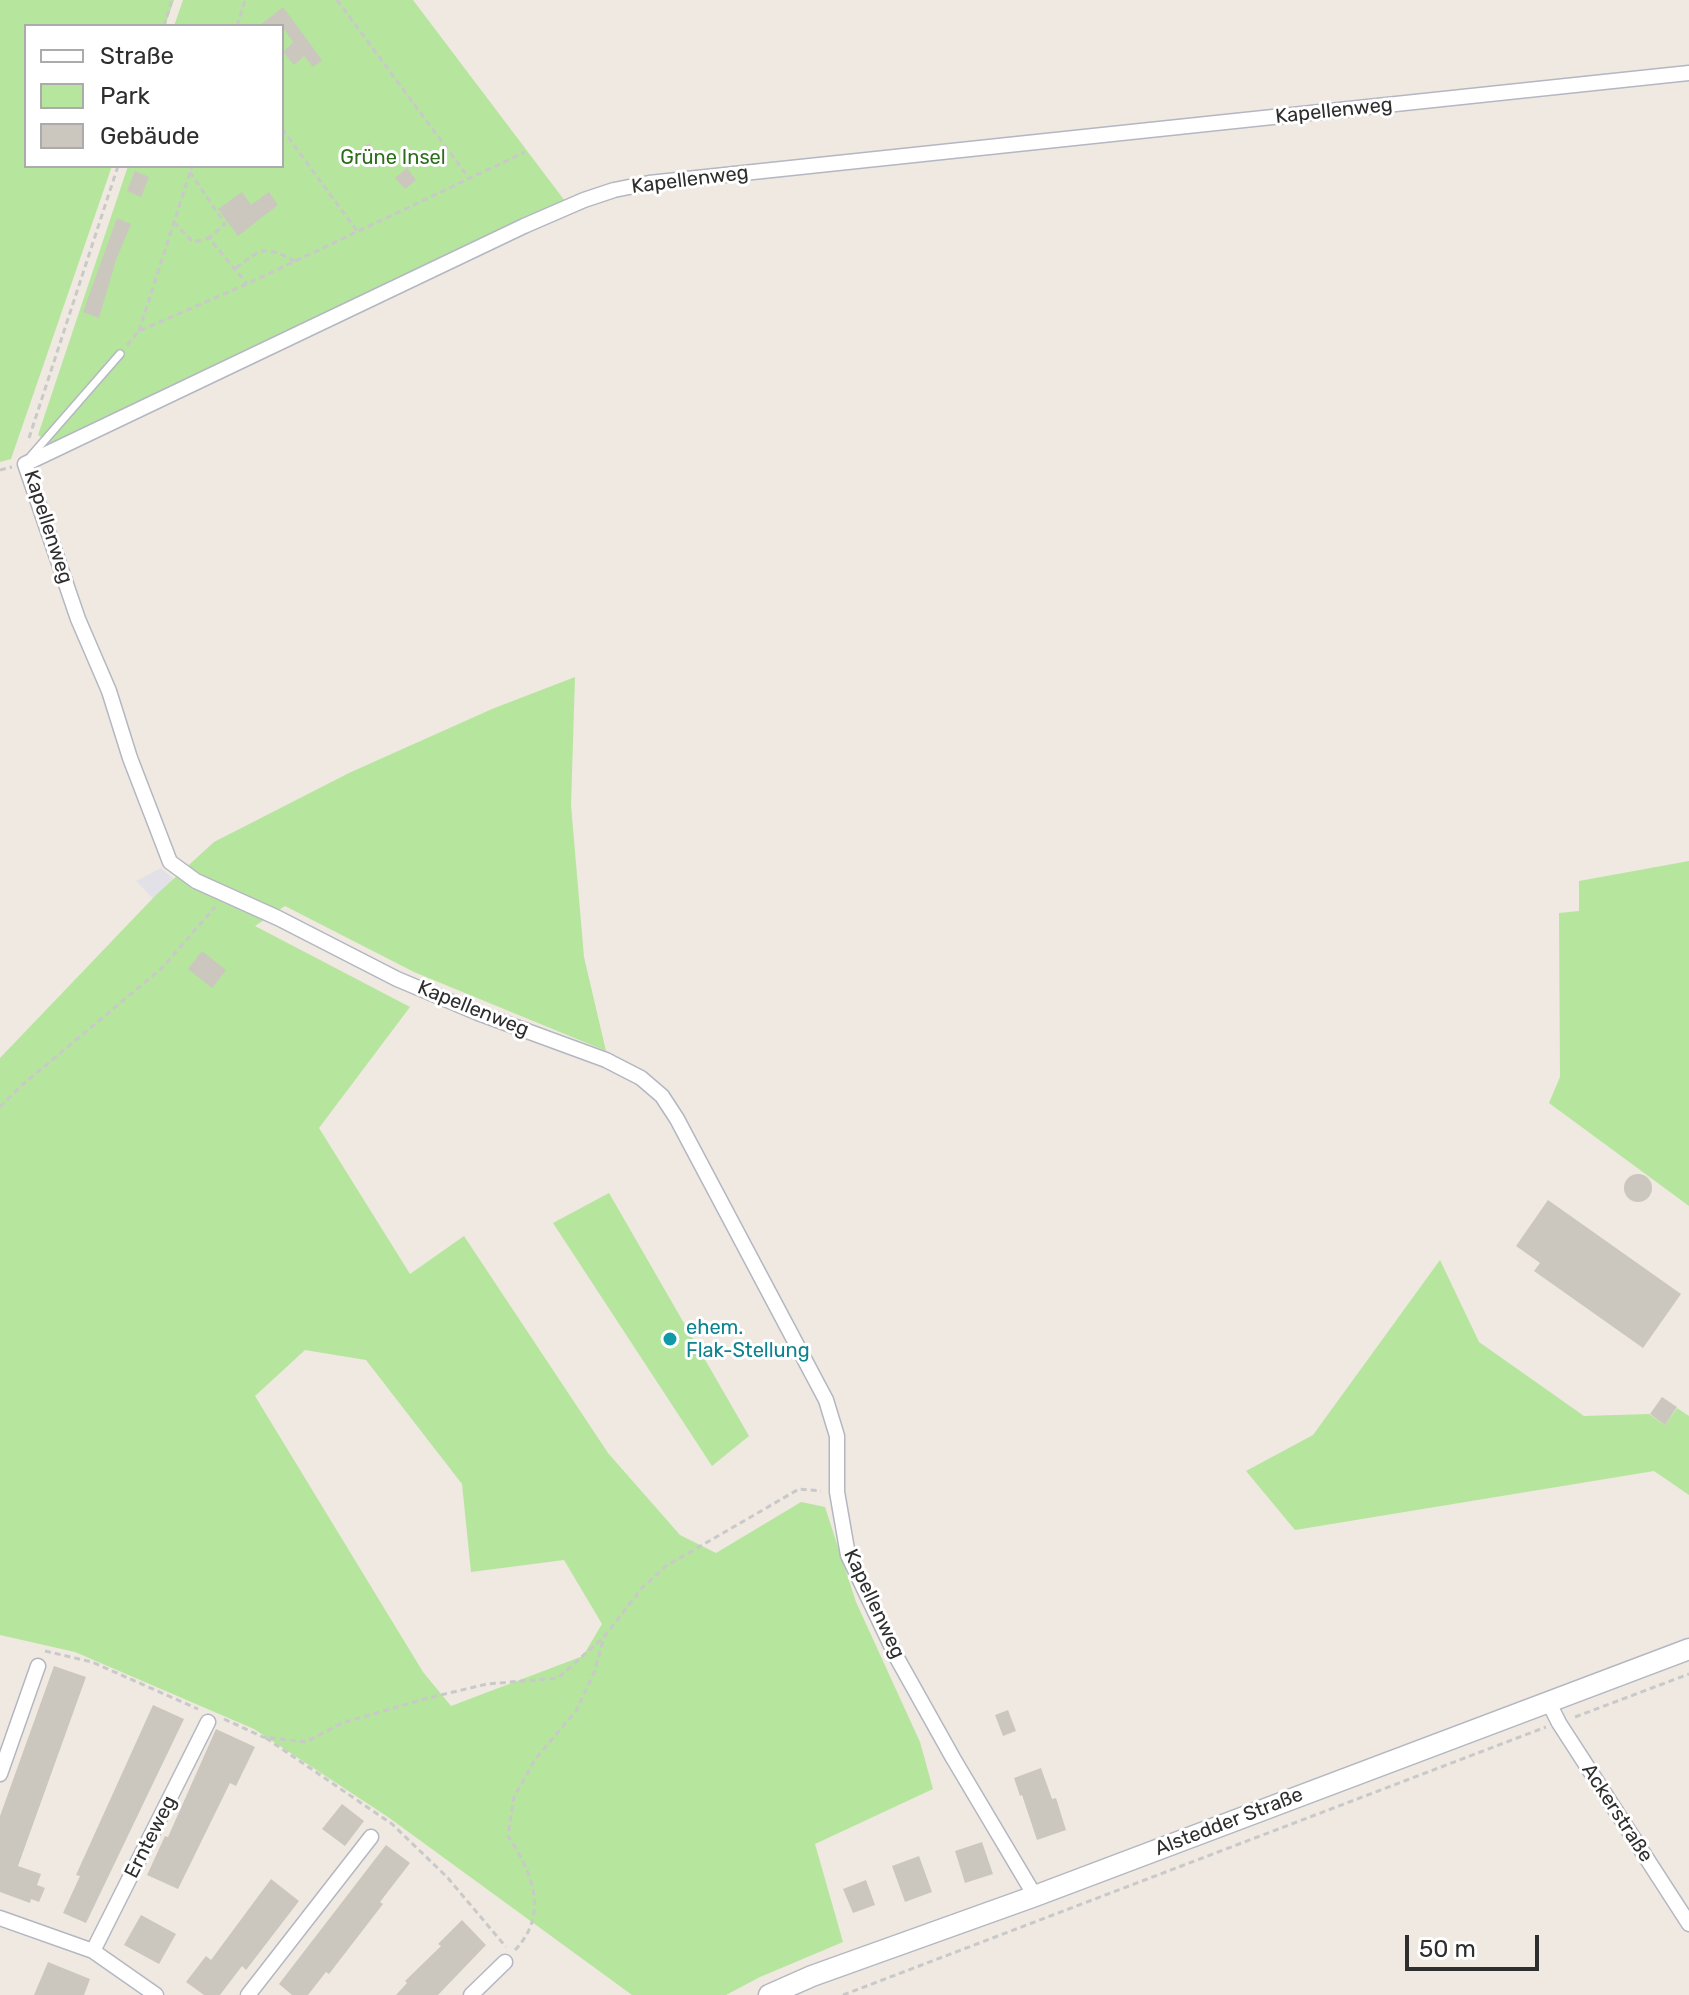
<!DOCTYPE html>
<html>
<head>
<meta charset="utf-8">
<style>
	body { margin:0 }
	#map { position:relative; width:1689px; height:1995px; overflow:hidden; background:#efe9e1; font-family:Rubik,sans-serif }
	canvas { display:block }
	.legend { position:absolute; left:24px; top:24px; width:260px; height:144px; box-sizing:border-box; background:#fff; border:2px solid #ababab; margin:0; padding:10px 14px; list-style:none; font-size:24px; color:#2e2e2e }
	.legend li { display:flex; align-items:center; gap:16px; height:40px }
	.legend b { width:40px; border:2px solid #ababab }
	.scale { position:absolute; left:1405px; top:1935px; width:134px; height:36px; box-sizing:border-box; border:4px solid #2e2e2e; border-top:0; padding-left:10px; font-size:24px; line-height:28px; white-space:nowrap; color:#2e2e2e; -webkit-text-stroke:6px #fff; paint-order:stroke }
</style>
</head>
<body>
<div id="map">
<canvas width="1689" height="1995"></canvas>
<ul class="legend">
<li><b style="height:10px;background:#fff"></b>Straße</li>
<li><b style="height:22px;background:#b6e59e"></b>Park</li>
<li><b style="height:22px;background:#cbc7bf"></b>Gebäude</li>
</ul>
<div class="scale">50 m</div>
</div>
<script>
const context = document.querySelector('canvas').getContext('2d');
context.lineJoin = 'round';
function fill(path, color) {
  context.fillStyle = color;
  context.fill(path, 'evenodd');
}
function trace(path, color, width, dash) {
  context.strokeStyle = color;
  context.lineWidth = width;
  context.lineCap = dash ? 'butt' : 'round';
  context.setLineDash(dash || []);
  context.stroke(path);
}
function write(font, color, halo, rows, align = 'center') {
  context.font = font + ' Rubik,sans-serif';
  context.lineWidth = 6;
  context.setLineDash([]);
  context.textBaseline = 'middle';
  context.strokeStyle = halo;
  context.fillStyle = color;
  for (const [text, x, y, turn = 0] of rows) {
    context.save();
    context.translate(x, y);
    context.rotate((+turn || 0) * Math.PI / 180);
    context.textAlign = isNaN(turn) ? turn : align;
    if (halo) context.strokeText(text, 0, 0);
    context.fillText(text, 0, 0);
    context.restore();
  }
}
const industrial = new Path2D(`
	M 161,868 L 195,897 L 180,927 L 136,881 Z`);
const green = new Path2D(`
	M 0,0 L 174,0 L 165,26 L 26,26 L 26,166 L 112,166 L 11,459 L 0,462 Z
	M 183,0 L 413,0 L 565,201 L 53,445 L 38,435 L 128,166 L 282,166 L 282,26 L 174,26 Z
	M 575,677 L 571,805 L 584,957 L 606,1051 L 414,972 L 285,906 L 255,926 L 410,1007 L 319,1128 L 410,1274 L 464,1236 L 608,1453 L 680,1535 L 716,1553 L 801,1502 L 825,1507 L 856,1602 L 920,1742 L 933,1789 L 815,1844 L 843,1942 L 760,1977 L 726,1995 L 632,1995 L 388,1817 L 254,1729 L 75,1652 L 0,1635 L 0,1058 L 156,895 L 214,842 L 349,773 L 492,709 ZM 305,1350 L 366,1360 L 462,1484 L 471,1572 L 564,1560 L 602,1624 L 583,1656 L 451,1706 L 423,1672 L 255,1396 Z
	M 1689,861 L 1689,1206 L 1549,1103 L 1560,1077 L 1559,913 L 1579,911 L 1579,881 Z
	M 609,1193 L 749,1436 L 712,1466 L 553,1223 Z
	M 1440,1260 L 1479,1342 L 1584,1416 L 1649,1414 L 1665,1425 L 1677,1408 L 1689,1416 L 1689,1495 L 1654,1471 L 1295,1530 L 1246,1471 L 1313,1435 Z`);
const building = new Path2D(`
	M 283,7 L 322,60 L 313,67 L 304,56 L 294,65 L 283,52 L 293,42 L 282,26 L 259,26 Z
	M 369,143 L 379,156 L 368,165 L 358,151 Z
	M 407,168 L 416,180 L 405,189 L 395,178 Z
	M 135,171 L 149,177 L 141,197 L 127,191 Z
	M 242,192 L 251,205 L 269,192 L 278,205 L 238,236 L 218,209 Z
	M 117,218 L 131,224 L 116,260 L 99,318 L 83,312 Z
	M 202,951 L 226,970 L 212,988 L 188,969 Z
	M1624 1188a14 14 0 1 1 28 0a14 14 0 1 1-28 0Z
	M 1548,1200 L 1681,1294 L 1643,1348 L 1534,1271 L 1540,1263 L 1516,1246 Z
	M 1662,1397 L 1677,1407 L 1665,1425 L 1650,1414 Z
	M 54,1666 L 86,1677 L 18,1866 L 41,1874 L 37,1885 L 45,1888 L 39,1902 L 31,1899 L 30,1903 L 0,1892 L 0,1816 Z
	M 153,1705 L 184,1719 L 86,1923 L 63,1913 L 80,1876 L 76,1875 Z
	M 1008,1710 L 1016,1731 L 1003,1736 L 995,1715 Z
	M 216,1729 L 255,1747 L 236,1786 L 230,1783 L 178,1889 L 147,1875 L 165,1836 L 168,1837 Z
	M 1041,1768 L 1052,1799 L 1056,1798 L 1066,1830 L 1037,1840 L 1022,1795 L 1020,1796 L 1014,1778 Z
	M 342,1804 L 364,1821 L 345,1846 L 322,1829 Z
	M 982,1842 L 993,1874 L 965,1883 L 955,1851 Z
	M 386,1845 L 410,1863 L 380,1902 L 383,1904 L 329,1974 L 326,1972 L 308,1995 L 292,1995 L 279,1984 Z
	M 919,1856 L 932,1892 L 905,1902 L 892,1866 Z
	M 271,1879 L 299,1901 L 246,1970 L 242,1966 L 220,1995 L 204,1995 L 186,1982 L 206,1956 L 211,1960 Z
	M 866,1880 L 875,1905 L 853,1913 L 843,1889 Z
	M 141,1915 L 176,1934 L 159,1964 L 124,1945 Z
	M 462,1920 L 486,1945 L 438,1995 L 396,1995 L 407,1983 L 405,1981 L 441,1946 L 438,1944 Z
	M 48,1962 L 90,1979 L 84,1995 L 34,1995 Z`);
const path = new Path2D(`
	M 337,0 L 468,177
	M 164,26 L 172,0
	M 237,26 L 245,0
	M 282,129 L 357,231
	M 190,172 L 225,224 L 209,238
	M 174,222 L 193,242 L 209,238 L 247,284
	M 236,268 C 263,247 264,246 295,261
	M 139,331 L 192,166
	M 127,345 L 139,331 L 247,284 L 525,152
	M 29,438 L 118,166
	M 0,470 L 12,467
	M 0,1107 L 22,1085 L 162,968 L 215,907
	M 45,1651 L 92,1662 L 198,1709
	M 1575,1717 L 1689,1674
	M 224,1719 L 263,1737 L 306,1742 L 342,1723 L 428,1698 L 487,1684 L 558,1678 L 604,1637 L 642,1588 L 666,1566 L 799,1489 L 821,1491
	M 266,1738 L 392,1824 L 447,1877 L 506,1947
	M 515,1950 C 550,1913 532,1873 508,1836 L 514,1797 L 536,1758 L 576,1711 L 594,1673 L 603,1641
	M 843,1995 L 1546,1727`);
const lane = new Path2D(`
	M 31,456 L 120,354`);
const street = new Path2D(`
	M 1548,1701 L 1559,1723 L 1689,1924
	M 0,1774 L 38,1666
	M 1035,1896 L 953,1758 L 897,1658 L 848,1555 L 837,1492 L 837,1436 L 826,1400 L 677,1119 L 662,1096 L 641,1078 L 606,1060 L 478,1013 L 397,979 L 278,918 L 196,881 L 170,862 L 130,758 L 109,691 L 78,619 L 25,464 L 524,226 L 584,200 L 614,190 L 649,183 L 1689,73
	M 0,1918 L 93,1951 L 156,1995
	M 93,1951 L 208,1722
	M 248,1995 L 371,1837
	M 471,1995 L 505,1962`);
const secondary = new Path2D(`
	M 769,1995 L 812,1976 L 1035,1896 L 1689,1649`);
const markers = [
	[670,1339,8,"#0f9aa8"]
];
const streetNames = [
	["Kapellenweg",1334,111,-6],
	["Kapellenweg",690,180,-7],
	["Kapellenweg",48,527,72],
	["Kapellenweg",473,1009,22],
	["Kapellenweg",874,1604,65],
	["Ackerstraße",1617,1813,57],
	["Alstedder Straße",1229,1822,-21],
	["Ernteweg",151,1837,-63]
];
const parkNames = [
	["Grüne Insel",393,158]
];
const cultureNames = [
	["ehem.",686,1328],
	["Flak-Stellung",686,1351]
];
fill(industrial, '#e3e1e8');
fill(green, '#b6e59e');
fill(building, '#cbc7bf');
trace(lane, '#b4b7c1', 10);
trace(street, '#b4b7c1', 17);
trace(secondary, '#b4b7c1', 23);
trace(path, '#c9c9c9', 3, [6, 4]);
trace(lane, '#fff', 7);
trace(street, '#fff', 14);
trace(secondary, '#fff', 20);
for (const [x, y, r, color] of markers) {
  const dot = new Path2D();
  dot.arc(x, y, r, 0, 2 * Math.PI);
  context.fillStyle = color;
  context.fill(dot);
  trace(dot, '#fff', 3);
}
write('20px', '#2e2e2e', '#fff', streetNames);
write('20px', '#2c6e1b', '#fff', parkNames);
write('20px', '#0d838f', '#fff', cultureNames, 'left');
</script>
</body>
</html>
